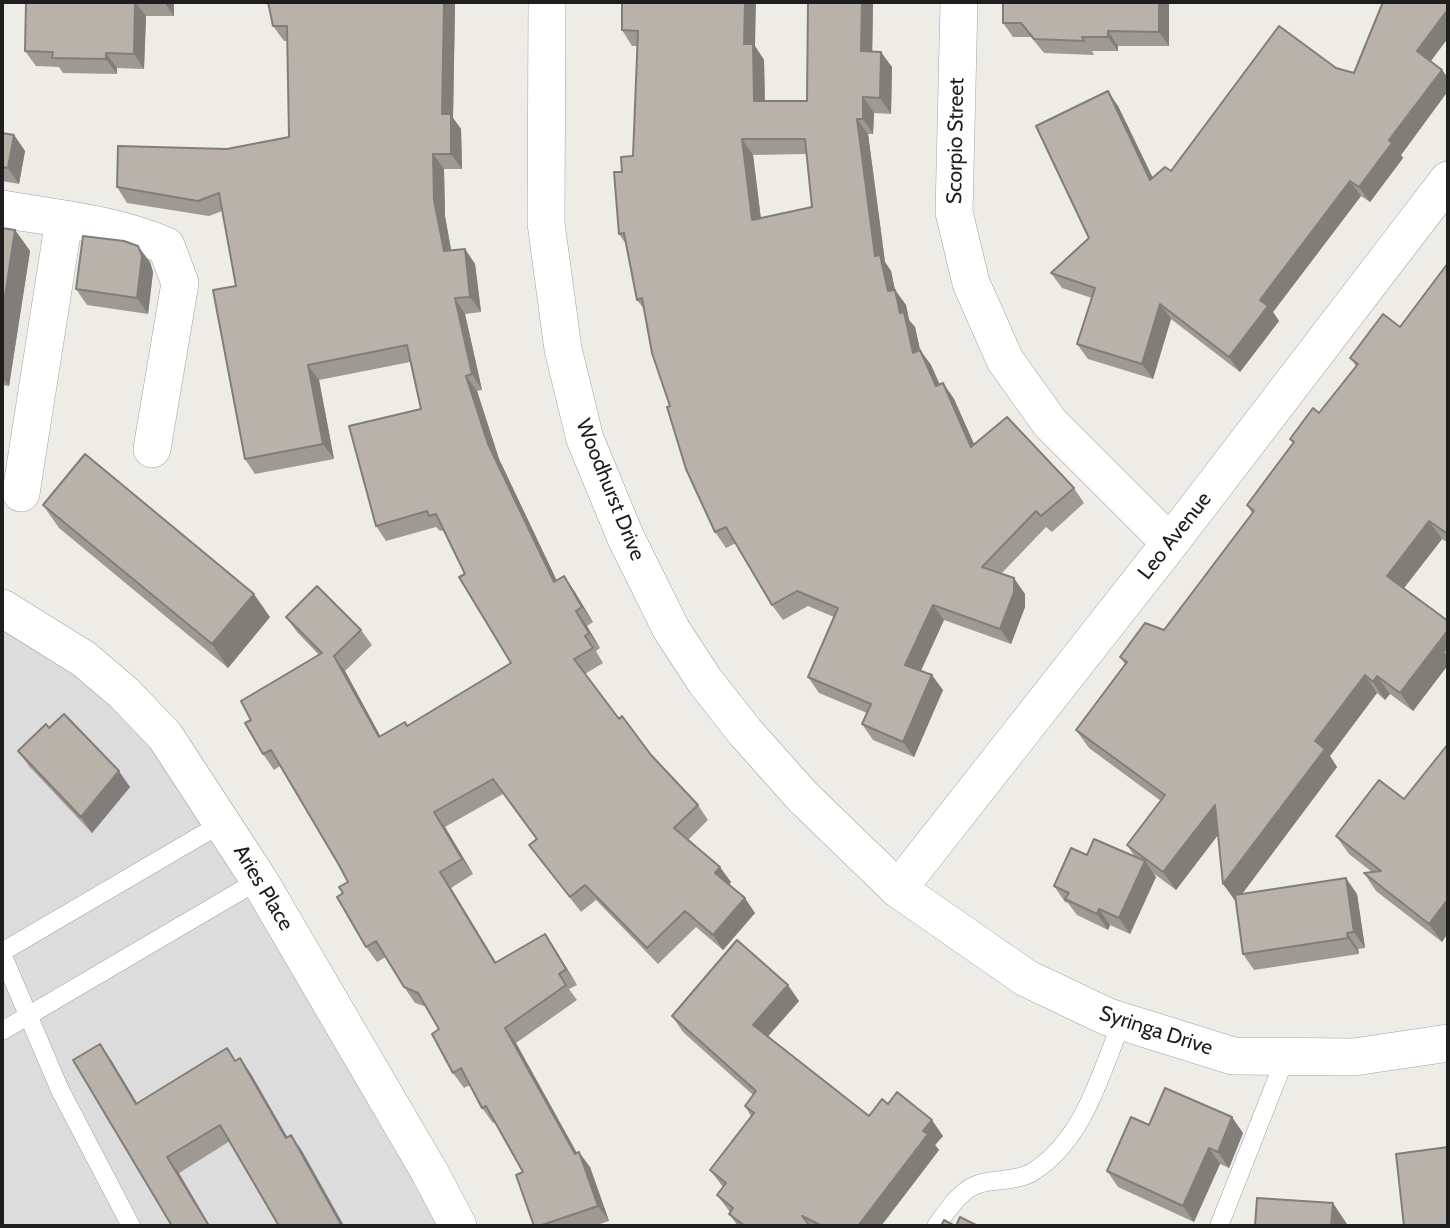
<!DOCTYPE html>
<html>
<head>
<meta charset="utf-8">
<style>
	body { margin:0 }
	#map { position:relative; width:1450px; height:1228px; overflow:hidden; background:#eeece6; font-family:Cabin,sans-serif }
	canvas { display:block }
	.frame { position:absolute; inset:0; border:4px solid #1e1e1e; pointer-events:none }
</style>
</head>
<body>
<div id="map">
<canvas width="1450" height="1228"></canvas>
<div class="frame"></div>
</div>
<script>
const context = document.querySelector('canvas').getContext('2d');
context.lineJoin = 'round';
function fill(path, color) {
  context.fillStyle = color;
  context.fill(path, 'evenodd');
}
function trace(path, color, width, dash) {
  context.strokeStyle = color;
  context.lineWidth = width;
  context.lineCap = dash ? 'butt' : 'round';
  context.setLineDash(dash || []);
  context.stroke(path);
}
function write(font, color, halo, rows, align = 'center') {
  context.font = font + ' Cabin,sans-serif';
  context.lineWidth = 5;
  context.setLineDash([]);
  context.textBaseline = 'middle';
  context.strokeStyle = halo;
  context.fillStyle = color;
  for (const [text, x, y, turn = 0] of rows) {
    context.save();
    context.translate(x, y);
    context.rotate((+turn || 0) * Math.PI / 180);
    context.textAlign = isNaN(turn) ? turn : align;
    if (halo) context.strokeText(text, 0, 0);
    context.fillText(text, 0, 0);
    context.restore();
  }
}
const residential = new Path2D(`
	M 2,611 L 124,696 L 455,1226 L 2,1226 Z`);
const service = new Path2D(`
	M 2,952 L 224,822
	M 2,954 L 60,1090 L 131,1226
	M 2,1031 L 259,880
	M 936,1226 C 947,1211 962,1187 982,1183 C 998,1179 1019,1181 1034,1171 C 1084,1139 1101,1073 1122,1021
	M 1219,1226 L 1286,1056`);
const minor = new Path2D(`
	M 547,2 L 546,223 L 563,349 L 585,439 L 626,538 L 671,629 L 705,681 L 745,732 L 803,797 L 898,889 L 1026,978 L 1108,1017 L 1233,1056 L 1354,1057 L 1448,1043
	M 959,2 L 954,212 L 971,283 L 1005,360 L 1050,423 L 1170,543
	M 2,209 C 55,218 116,224 166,246 L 180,283 L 152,449
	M 21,493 L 64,220
	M 2,608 L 84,659 L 124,693 L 165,736 L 259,880 L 429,1171 L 458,1226
	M 898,889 L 1170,543 L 1448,180`);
const wall = new Path2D(`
	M 26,2 L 174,2 L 174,16 L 146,16 L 144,69 L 117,68 L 117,74 L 63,73 L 59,67 L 36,66 L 25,51 Z
	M 268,2 L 465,2 L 465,4 L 455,4 L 453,118 L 461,129 L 462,169 L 444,169 L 445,216 L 451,250 L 465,249 L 475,264 L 481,312 L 465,314 L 482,390 L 477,391 L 499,459 L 557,581 L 564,576 L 593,622 L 587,626 L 600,648 L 596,651 L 603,663 L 585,674 L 619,719 L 651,755 L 698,805 L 708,820 L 688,840 L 731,882 L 729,884 L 755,913 L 723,950 L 696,927 L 658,964 L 596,900 L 581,912 L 529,845 L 536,839 L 503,794 L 445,827 L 473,874 L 451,888 L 496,962 L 545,934 L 555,949 L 577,985 L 569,989 L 577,1000 L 516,1043 L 577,1153 L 590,1167 L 609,1221 L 594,1226 L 534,1226 L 523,1172 L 495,1122 L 493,1123 L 482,1108 L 470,1085 L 464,1088 L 453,1073 L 439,1029 L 427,1007 L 415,1003 L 404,987 L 386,957 L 377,962 L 366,947 L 343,893 L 348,882 L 339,865 L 280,766 L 274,770 L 263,754 L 251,720 L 319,655 L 297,632 L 286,617 L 361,630 L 372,645 L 345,671 L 380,736 L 408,726 L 511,663 L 465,574 L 444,530 L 440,531 L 436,527 L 386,541 L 376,526 L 421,409 L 410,362 L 319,380 L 334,459 L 255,474 L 245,459 L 236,286 L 222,211 L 209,216 L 127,203 L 117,187 L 227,149 L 289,137 L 288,41 L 284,41 L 273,26 Z
	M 622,2 L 755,46 L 764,60 L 765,101 L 807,101 L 808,2 L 873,2 L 872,52 L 892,67 L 891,114 L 874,113 L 873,134 L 868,134 L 885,262 L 891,271 L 895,290 L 906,305 L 909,320 L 915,327 L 920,350 L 931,365 L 940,385 L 943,383 L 954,399 L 974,444 L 1074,488 L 1084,503 L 1052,532 L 1046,527 L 1001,574 L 1025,594 L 1025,607 L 1011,644 L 944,620 L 921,671 L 943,690 L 914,757 L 873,740 L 862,724 L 867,713 L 819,693 L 808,677 L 834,617 L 808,606 L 783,620 L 772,605 L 736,543 L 726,548 L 715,532 L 670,406 L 644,309 L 637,300 L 626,244 L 619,234 L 622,172 L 633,156 L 637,46 L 632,46 L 622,30 ZM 807,154 L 812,207 L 761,219 L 753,155 Z
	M 1003,2 L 1167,2 L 1169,4 L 1169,46 L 1118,46 L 1118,51 L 1092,51 L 1094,55 L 1044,53 L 1031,37 L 1013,37 L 1003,23 Z
	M 1448,2 L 1448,38 L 1431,61 L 1442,70 L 1448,78 L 1448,91 L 1401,155 L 1403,158 L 1370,202 L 1361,196 L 1273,312 L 1279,321 L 1240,372 L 1171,319 L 1153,379 L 1088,359 L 1077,344 L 1092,298 L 1062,288 L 1051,273 L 1089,238 L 1118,106 L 1153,178 L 1171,171 L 1336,68 L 1354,73 Z
	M 2,133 L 14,135 L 25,151 L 19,184 L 2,181 Z
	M 2,228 L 15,230 L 30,251 L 9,386 L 2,385 Z
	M 150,262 L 153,272 L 148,314 L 87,305 L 76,289 Z
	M 1448,263 L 1448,543 L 1442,539 L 1404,588 L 1448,621 L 1448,665 L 1413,711 L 1390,694 L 1385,700 L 1377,693 L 1330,756 L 1337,767 L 1242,894 L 1357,894 L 1365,948 L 1358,949 L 1359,954 L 1254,970 L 1243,954 L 1236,902 L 1218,835 L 1176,890 L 1153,873 L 1156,877 L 1130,934 L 1110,925 L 1108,930 L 1077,915 L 1068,903 L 1065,902 L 1054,886 L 1087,855 L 1135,857 L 1127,845 L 1161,801 L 1089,748 L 1076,730 L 1125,664 L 1120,657 L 1164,630 L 1252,513 L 1247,505 L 1293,443 L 1290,439 L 1319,413 L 1356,366 L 1350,358 L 1400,327 Z
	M 43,505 L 270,617 L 228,668 L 59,528 Z
	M 49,728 L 130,787 L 92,833 L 29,766 L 18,751 Z
	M 1448,744 L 1448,933 L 1442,942 L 1376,891 L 1364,873 L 1372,872 L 1349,854 L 1336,836 L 1404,799 Z
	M 799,1001 L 767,1037 L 869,1116 L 888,1104 L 943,1136 L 935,1145 L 939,1150 L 881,1226 L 738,1226 L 729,1214 L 730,1212 L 717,1195 L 723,1187 L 710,1170 L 751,1116 L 745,1106 L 753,1095 L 683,1032 L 672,1016 Z
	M 240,1058 L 251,1074 L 287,1137 L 291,1135 L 302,1151 L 344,1226 L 279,1226 L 230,1141 L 179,1173 L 172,1226 L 111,1060 L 137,1103 L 236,1061 Z
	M 1149,1125 L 1243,1133 L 1229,1168 L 1220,1164 L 1194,1222 L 1118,1187 L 1107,1171 Z`);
const shadedWall = new Path2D(`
	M 135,2 L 146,16 L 144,69 L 134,54 Z
	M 164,2 L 174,2 L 174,16 Z
	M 444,2 L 453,2 L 455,4 L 453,118 L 461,129 L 462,169 L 451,154 L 442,114 Z
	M 745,2 L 756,2 L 755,46 L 764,60 L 765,116 L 754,101 L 744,44 Z
	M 862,2 L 873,2 L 872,67 L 861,51 Z
	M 1159,2 L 1167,2 L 1169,4 L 1169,46 L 1159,32 Z
	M 1448,9 L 1448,38 L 1427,66 L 1417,51 Z
	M 1108,31 L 1118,46 L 1118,51 L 1108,37 Z
	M 881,52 L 892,67 L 891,114 L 880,98 Z
	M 106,53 L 117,68 L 117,74 L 106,59 Z
	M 1442,70 L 1448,78 L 1448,91 L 1401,155 L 1403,158 L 1370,202 L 1359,187 L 1389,140 Z
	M 1108,91 L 1118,106 L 1161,195 L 1150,180 Z
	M 863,97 L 874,113 L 873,134 L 863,119 Z
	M 857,119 L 868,134 L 885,262 L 891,271 L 895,290 L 906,305 L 909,320 L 915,327 L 924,368 L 913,353 L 888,291 L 875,256 Z
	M 14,135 L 25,151 L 19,184 L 8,168 Z
	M 742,139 L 753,155 L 763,236 L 752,220 Z
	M 433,154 L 444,169 L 445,216 L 454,266 L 444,251 L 434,200 Z
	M 1350,181 L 1361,196 L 1273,312 L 1279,321 L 1240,372 L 1229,357 L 1260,300 Z
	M 15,230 L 30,251 L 9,386 L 2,376 L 2,316 Z
	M 138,246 L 150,262 L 153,272 L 148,314 L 137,298 Z
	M 465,249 L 475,264 L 481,312 L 470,297 Z
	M 455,298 L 465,314 L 482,390 L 472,374 Z
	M 1160,304 L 1171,319 L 1153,379 L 1142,364 Z
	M 920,350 L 931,365 L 947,401 L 936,386 Z
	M 308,365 L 319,380 L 334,459 L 323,444 Z
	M 466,376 L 477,391 L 499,459 L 565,598 L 554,582 L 488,444 Z
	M 943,383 L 954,399 L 982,462 L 971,447 Z
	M 1429,521 L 1442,539 L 1400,593 L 1387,576 Z
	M 564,576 L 575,592 L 593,622 L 582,607 Z
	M 1014,578 L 1025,594 L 1025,607 L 1011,644 L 1000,629 Z
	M 254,594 L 270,617 L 228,668 L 212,644 Z
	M 933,605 L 944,620 L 916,681 L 905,665 Z
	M 576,611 L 587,626 L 600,648 L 589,633 Z
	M 1448,630 L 1448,657 L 1443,653 L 1448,660 L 1448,665 L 1413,711 L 1400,693 Z
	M 334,656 L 345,671 L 389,752 L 379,737 Z
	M 932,675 L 943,690 L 914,757 L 903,742 Z
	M 1365,675 L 1377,693 L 1330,756 L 1337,767 L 1236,902 L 1223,884 L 1315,741 Z
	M 1377,676 L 1390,694 L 1385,700 L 1373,682 Z
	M 119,771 L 130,787 L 92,833 L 81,817 Z
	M 1215,805 L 1227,823 L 1176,890 L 1163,872 Z
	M 434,812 L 445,827 L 473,874 L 462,859 Z
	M 1145,861 L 1156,877 L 1130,934 L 1119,918 Z
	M 720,867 L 731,882 L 726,888 L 715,873 Z
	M 440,872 L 451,888 L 505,978 L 495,963 Z
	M 1346,878 L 1357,894 L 1365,948 L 1354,932 Z
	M 745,898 L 755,913 L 723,950 L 713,935 Z
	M 1448,899 L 1448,933 L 1442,942 L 1429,924 Z
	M 1099,909 L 1110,925 L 1108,930 L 1097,914 Z
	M 1347,933 L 1358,949 L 1359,954 L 1348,938 Z
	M 545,934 L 555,949 L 577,985 L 566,969 Z
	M 788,985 L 799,1001 L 764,1041 L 753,1025 Z
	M 505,1028 L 516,1043 L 585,1168 L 579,1152 L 590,1167 L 609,1221 L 598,1206 L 575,1154 Z
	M 100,1044 L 111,1060 L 147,1120 L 136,1104 Z
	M 240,1058 L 251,1074 L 297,1154 L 286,1138 Z
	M 1232,1117 L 1243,1133 L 1229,1168 L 1218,1152 Z
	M 932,1120 L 943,1136 L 935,1145 L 939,1150 L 881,1226 L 858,1226 L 923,1131 Z
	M 291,1135 L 302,1151 L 344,1226 L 342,1226 Z
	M 1209,1148 L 1220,1164 L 1194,1222 L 1183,1206 Z
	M 167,1157 L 179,1173 L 210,1226 L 209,1226 Z
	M 1333,1203 L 1347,1224 L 1347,1226 L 1331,1226 Z`);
const building = new Path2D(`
	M 26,2 L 135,2 L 134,54 L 106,53 L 106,59 L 52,58 L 53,52 L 25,51 Z
	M 268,2 L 444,2 L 442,114 L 451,114 L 451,154 L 433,154 L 434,200 L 444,251 L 465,249 L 470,297 L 455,298 L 472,374 L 466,376 L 488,444 L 554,582 L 564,576 L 582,607 L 576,611 L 589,633 L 585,636 L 593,648 L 574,659 L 619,719 L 622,716 L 651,755 L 698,805 L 674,828 L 720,867 L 715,873 L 745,898 L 713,935 L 685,911 L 647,948 L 585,885 L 570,897 L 529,845 L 537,839 L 493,779 L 434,812 L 462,859 L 440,872 L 495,963 L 545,934 L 566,969 L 559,974 L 566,985 L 505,1028 L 575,1154 L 579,1152 L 598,1206 L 539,1226 L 534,1226 L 516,1175 L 523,1172 L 486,1106 L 482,1108 L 461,1068 L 453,1073 L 432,1034 L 439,1029 L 418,993 L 404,987 L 376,941 L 366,947 L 337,897 L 343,893 L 339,887 L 348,882 L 339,865 L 271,750 L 263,754 L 245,723 L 251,720 L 241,701 L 322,653 L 286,617 L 317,586 L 361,630 L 334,656 L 379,737 L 405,722 L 407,726 L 511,663 L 459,577 L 465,574 L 436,514 L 429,516 L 427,511 L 376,526 L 349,426 L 421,409 L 407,345 L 308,365 L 323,444 L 245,459 L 213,290 L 236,286 L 219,193 L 198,201 L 117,187 L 118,146 L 227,149 L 289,137 L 287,26 L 273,26 Z
	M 622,2 L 745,2 L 744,44 L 753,44 L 754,101 L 807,101 L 808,2 L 862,2 L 861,51 L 881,52 L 880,98 L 863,97 L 863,119 L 857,119 L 875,256 L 880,255 L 888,291 L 895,290 L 900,313 L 904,312 L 913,353 L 920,350 L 936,386 L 943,383 L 971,447 L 1007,417 L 1074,488 L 1041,516 L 1036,511 L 982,567 L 1014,578 L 1014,592 L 1000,629 L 933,605 L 905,665 L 932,675 L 903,742 L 862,724 L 871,704 L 808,677 L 838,608 L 797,591 L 772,605 L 726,527 L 715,532 L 686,469 L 667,407 L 670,406 L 652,353 L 642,298 L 637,300 L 624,233 L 619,234 L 614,172 L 622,172 L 621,157 L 633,156 L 638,31 L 622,30 ZM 742,139 L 805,139 L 812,207 L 752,220 Z
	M 1003,2 L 1159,2 L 1159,32 L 1108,31 L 1108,37 L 1082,37 L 1084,41 L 1034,39 L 1021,23 L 1003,23 Z
	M 1383,2 L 1448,2 L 1448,9 L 1417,51 L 1442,70 L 1389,140 L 1392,143 L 1359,187 L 1350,181 L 1260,300 L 1268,306 L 1229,357 L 1160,304 L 1142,364 L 1077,344 L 1095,288 L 1051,273 L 1089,238 L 1036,126 L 1108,91 L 1150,180 L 1165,167 L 1171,171 L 1279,26 L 1336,68 L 1354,73 Z
	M 2,133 L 14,135 L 8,168 L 2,167 Z
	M 2,228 L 15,230 L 2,316 Z
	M 83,236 L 124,241 L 138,246 L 142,256 L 137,298 L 76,289 Z
	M 1448,263 L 1448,534 L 1429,521 L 1387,576 L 1448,621 L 1448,630 L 1400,693 L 1377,676 L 1373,682 L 1365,675 L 1315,741 L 1325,749 L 1223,884 L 1215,805 L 1163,872 L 1127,845 L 1165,795 L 1076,730 L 1127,662 L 1120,657 L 1145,623 L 1164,630 L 1254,511 L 1247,505 L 1294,442 L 1290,439 L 1313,408 L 1319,413 L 1358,364 L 1350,358 L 1383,314 L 1400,327 Z
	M 85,454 L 254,594 L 212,644 L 43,505 Z
	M 1448,646 L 1448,657 L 1443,653 Z
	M 64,714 L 119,771 L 81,817 L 18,751 L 46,724 L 49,728 Z
	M 1448,744 L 1448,899 L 1429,924 L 1364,873 L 1381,871 L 1336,836 L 1379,780 L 1404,799 Z
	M 1094,839 L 1145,861 L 1119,918 L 1099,909 L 1097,914 L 1065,899 L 1069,893 L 1054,886 L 1071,848 L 1087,855 Z
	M 1346,878 L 1354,932 L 1347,933 L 1348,938 L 1243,954 L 1235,895 Z
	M 737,940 L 788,985 L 753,1025 L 869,1116 L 882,1099 L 888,1104 L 897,1092 L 932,1120 L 923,1131 L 928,1134 L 858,1226 L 822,1226 L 802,1216 L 810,1226 L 745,1226 L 729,1214 L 733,1208 L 717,1195 L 726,1183 L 710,1170 L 754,1113 L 745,1106 L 756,1091 L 672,1016 Z
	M 100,1044 L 136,1104 L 227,1048 L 235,1061 L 240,1058 L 286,1138 L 291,1135 L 342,1226 L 279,1226 L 220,1125 L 167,1157 L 209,1226 L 172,1226 L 73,1060 Z
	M 1165,1088 L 1232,1117 L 1218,1152 L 1209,1148 L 1183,1206 L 1107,1171 L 1131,1117 L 1149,1125 Z
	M 1448,1147 L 1448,1226 L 1404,1226 L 1396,1154 Z
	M 1257,1198 L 1333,1203 L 1331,1226 L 1255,1226 Z
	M 960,1217 L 978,1226 L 956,1226 Z
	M 944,1220 L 955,1226 L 941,1226 Z`);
const streetNames = [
	["Scorpio Street",956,141,-89],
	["Woodhurst Drive",610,490,68],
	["Leo Avenue",1175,536,-52],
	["Aries Place",263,888,59],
	["Syringa Drive",1156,1031,18]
];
fill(residential, '#dcdcdc');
trace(service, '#a2a2a2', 19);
trace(minor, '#a2a2a2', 38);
trace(service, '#fff', 18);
trace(minor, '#fff', 37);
fill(wall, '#9e9993');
fill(shadedWall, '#817d78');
fill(building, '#b8b2ab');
trace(building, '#817d78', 2);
write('21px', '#1e1e1e', '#fff', streetNames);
</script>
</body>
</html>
